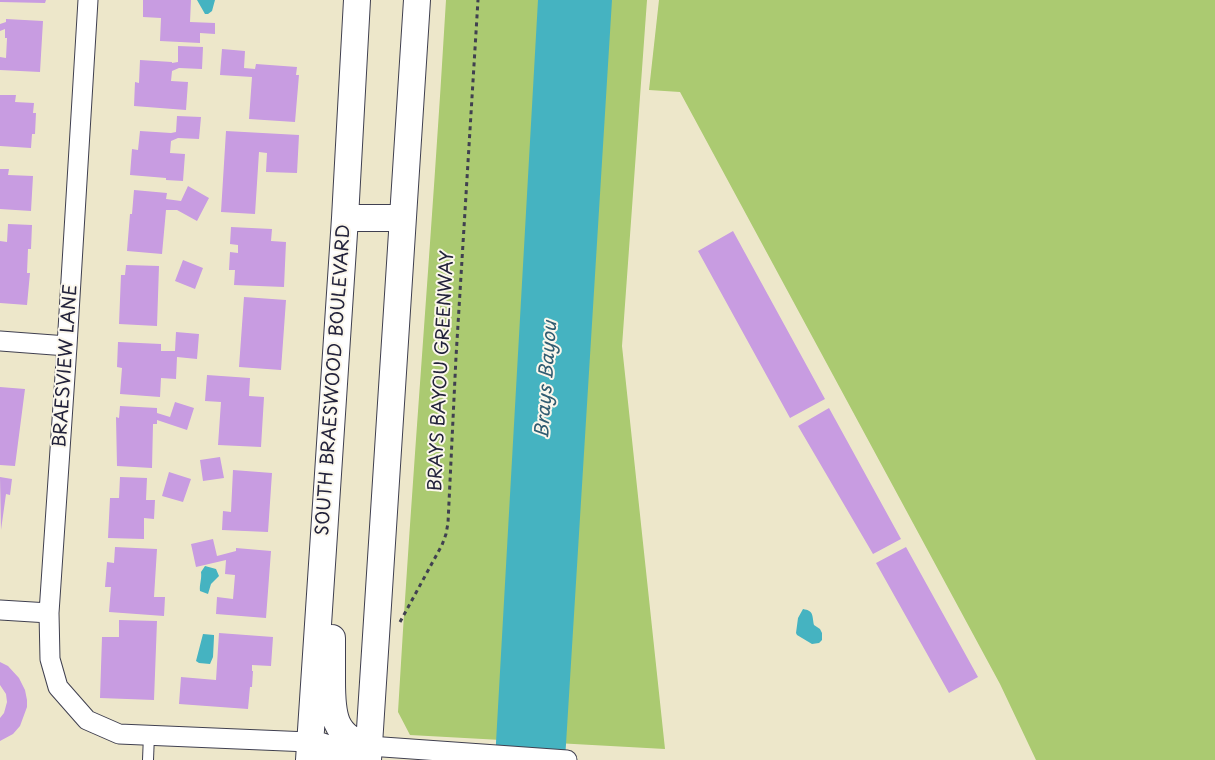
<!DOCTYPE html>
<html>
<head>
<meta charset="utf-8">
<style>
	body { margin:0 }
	canvas { display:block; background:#ede7ca }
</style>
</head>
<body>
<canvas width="1215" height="760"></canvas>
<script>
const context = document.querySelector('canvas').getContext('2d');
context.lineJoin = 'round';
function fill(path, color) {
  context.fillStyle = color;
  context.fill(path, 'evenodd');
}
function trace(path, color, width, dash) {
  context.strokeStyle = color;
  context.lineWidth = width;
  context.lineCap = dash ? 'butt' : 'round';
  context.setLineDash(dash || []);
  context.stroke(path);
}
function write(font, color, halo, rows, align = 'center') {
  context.font = font + ' "Playpen Sans",sans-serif';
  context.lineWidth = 4;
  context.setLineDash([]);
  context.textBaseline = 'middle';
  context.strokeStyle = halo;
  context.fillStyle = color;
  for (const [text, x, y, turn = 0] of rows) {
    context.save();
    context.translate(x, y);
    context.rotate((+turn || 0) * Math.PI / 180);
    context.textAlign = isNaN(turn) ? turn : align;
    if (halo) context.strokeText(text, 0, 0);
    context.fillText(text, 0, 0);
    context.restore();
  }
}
const green = new Path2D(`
	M 446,0 L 647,0 L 622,346 L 665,749 L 410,735 L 398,712 C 412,474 432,237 446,0 Z
	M 659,0 L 1215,0 L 1215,760 L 1036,760 L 1000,684 L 680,92 L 649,90 Z`);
const water = new Path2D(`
	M 197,0 L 215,0 L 212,11 L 208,14 L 205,14 Z
	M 538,0 L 612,0 L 565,760 L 495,760 Z
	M 205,566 L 216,569 L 219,576 L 211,584 L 208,594 L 200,591 C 199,585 202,579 201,572 Z
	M 803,609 C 814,611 812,615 814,625 L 820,629 L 822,633 L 822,640 L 819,643 L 812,644 L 797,635 L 796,633 L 798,618 Z
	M 203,634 L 214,635 L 214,637 L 213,657 L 210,664 L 199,663 L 196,661 Z`);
const building = new Path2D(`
	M 0,0 L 46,0 L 45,3 L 0,2 Z
	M 143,0 L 191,0 L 190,22 L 215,23 L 215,34 L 200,33 L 200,43 L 160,41 L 161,18 L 143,17 Z
	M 6,19 L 43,21 L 40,72 L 0,70 L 0,57 L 6,58 L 7,38 L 5,38 L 5,29 L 0,31 L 0,24 L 6,22 Z
	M 178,46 L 203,47 L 202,69 L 179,68 L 172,71 L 171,81 L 188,82 L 186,110 L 134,106 L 135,82 L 139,83 L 140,60 L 172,62 L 172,63 L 178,62 Z
	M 222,49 L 245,51 L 244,68 L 255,69 L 256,64 L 297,67 L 296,75 L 299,75 L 295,122 L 249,119 L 252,77 L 220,75 Z
	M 0,95 L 16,95 L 15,102 L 34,103 L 33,113 L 36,113 L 35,134 L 32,134 L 31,148 L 0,146 Z
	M 177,116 L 201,117 L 199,139 L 178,138 L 171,141 L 170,153 L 185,154 L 183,181 L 166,180 L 166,178 L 130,175 L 132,149 L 138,150 L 140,131 L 171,133 L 176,132 Z
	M 226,131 L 299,135 L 297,173 L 266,172 L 267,153 L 259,152 L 255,214 L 221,212 Z
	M 0,169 L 9,169 L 8,175 L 33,176 L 31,211 L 0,209 Z
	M 188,186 L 209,198 L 197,221 L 177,210 L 166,210 L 162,254 L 127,251 L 130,214 L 132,214 L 134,190 L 167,193 L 166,199 L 181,201 Z
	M 8,224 L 32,225 L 31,249 L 28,249 L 27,273 L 30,273 L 27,305 L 0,303 L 0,241 L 7,242 Z
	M 231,227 L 272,229 L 271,241 L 286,242 L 284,287 L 234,285 L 235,270 L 229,270 L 230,252 L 238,253 L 238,245 L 230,244 Z
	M 733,231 L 825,399 L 790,418 L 698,251 Z
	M 183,260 L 203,268 L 195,289 L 175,281 Z
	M 126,265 L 159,266 L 157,326 L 119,324 L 121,275 L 125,275 Z
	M 244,297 L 286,300 L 281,370 L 239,367 Z
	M 176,332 L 199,334 L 197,359 L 177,357 L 176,379 L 161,378 L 160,397 L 120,394 L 122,368 L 117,367 L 118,342 L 161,344 L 161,351 L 175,351 Z
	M 207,375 L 250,378 L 249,396 L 264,397 L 261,447 L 218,445 L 221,402 L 205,401 Z
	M 0,387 L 25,389 L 15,466 L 0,465 Z
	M 175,402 L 194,408 L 187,430 L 157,420 L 157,424 L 153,424 L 152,468 L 117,466 L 116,417 L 119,418 L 120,406 L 157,408 L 157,413 L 170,417 Z
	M 829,408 L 901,539 L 873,554 L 798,426 Z
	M 220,457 L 224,478 L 203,481 L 200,460 Z
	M 233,470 L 272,473 L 268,532 L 222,530 L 223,511 L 231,512 Z
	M 169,472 L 191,479 L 183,502 L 162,496 Z
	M 0,477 L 12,479 L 10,495 L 6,494 L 1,530 Z
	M 120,477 L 147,478 L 146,500 L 155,500 L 154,519 L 144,518 L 144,539 L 108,538 L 110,498 L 119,498 Z
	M 213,539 L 217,556 L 236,551 L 236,548 L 271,551 L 266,618 L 216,614 L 217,597 L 233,599 L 235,575 L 225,574 L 226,560 L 196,567 L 191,544 Z
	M 115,547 L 157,549 L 154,597 L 165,597 L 164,616 L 109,612 L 111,587 L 105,587 L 107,562 L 114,563 Z
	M 906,547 L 978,677 L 949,693 L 876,563 Z
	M 119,620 L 157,621 L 154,700 L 100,698 L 102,637 L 119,637 Z
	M 219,633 L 273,637 L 271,666 L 252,665 L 252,671 L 253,671 L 252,687 L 250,687 L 248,709 L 179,704 L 181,677 L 216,680 Z
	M 0,662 L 8,666 L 19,678 L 25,690 L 27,700 L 27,707 L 20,726 L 13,734 L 0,741 L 0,718 L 4,713 L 7,702 L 6,694 L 0,685 Z`);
const path = new Path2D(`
	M 400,622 L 442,545 L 446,534 L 448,523 L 456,357 L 478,0`);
const lane = new Path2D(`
	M 148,760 L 149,735`);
const street = new Path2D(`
	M 88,0 L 67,346 L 49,613 L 50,659 L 58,687 L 87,720 L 119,734 L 309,742
	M 0,341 L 67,346
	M 0,610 L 49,613
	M 369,746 L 567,760`);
const secondary = new Path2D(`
	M 345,218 L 403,218
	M 332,638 C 332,652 332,667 332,681 C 332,713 333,738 369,746
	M 309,742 L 327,748 L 343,760
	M 309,760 L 345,218 L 357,0
	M 368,760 L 417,0`);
const streetNames = [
	["BRAESVIEW LANE",66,366,-86],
	["BRAYS BAYOU GREENWAY",442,371,-87],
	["SOUTH BRAESWOOD BOULEVARD",334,380,-86]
];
const waterNames = [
	["Brays Bayou",547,380,-86]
];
fill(green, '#abca71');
fill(water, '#45b3c1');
fill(building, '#c89ce1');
trace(lane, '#404050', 12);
trace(street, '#404050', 21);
trace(secondary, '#404050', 28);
trace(path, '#404050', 3, [4, 4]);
trace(lane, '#fff', 10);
trace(street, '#fff', 19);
trace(secondary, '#fff', 26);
write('18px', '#22223b', '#fbf7ec', streetNames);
write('italic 19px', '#305c71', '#fbf7ec', waterNames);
</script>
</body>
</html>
